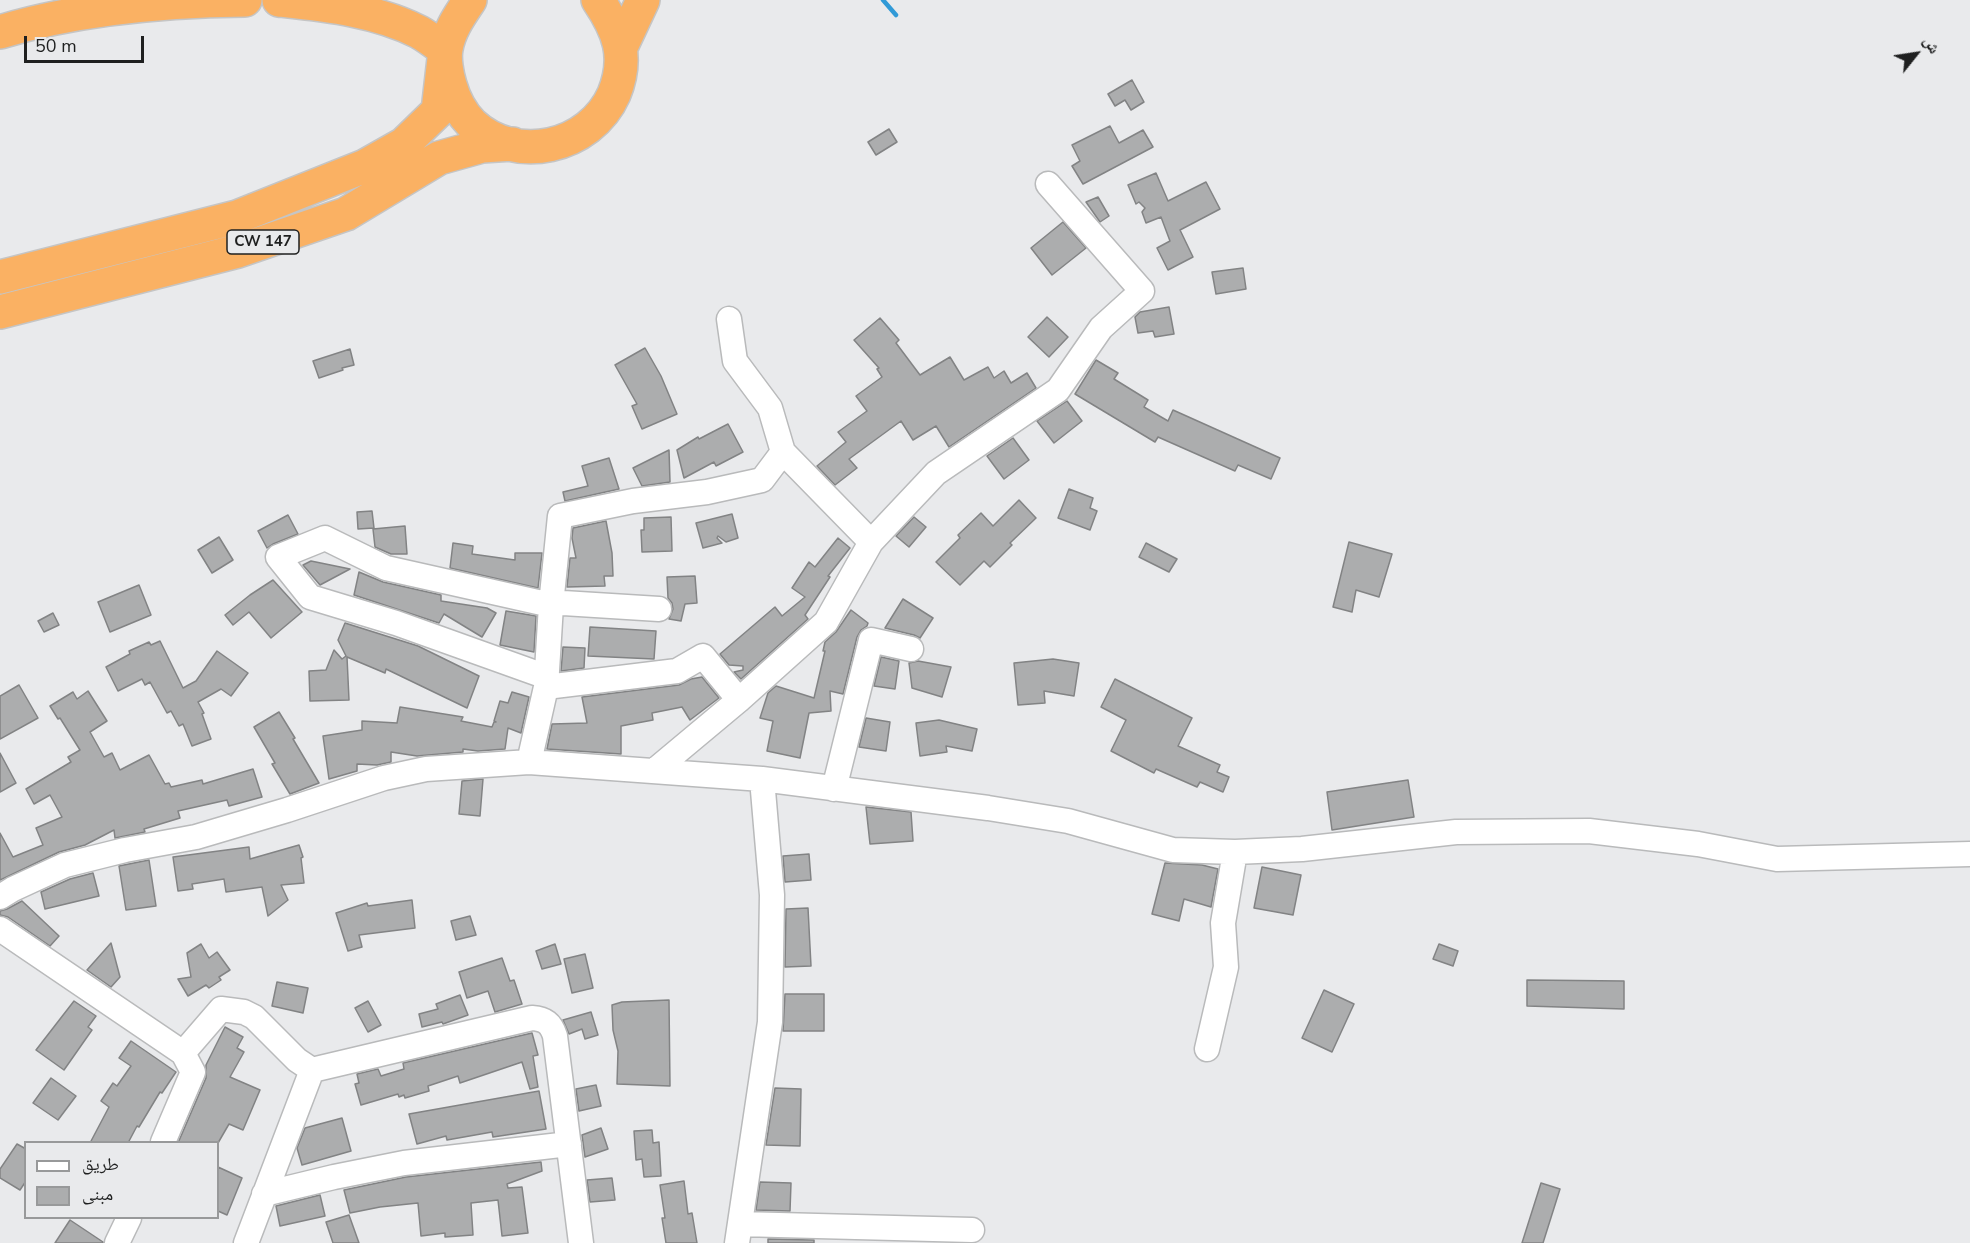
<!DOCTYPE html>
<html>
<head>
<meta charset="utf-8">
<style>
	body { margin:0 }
	#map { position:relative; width:1970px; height:1243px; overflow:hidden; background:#e9eaec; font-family:"Nunito Sans","Noto Naskh Arabic",sans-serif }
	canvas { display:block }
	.legend { position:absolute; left:24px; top:1141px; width:195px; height:78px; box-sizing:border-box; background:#e9eaec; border:2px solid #98999a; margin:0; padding:8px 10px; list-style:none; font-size:18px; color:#1f2020 }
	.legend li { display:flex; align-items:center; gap:12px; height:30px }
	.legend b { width:30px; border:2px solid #98999a }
	.north { position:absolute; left:1886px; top:24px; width:60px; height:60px; -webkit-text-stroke:4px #e9eaec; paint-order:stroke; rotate:60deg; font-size:16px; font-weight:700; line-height:24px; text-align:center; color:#1f2020 }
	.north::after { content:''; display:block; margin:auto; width:21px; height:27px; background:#1f2020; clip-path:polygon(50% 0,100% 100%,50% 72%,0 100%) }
	.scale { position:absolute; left:24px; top:36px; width:120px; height:27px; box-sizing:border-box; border:3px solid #1f2020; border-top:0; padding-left:8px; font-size:18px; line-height:21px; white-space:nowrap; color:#1f2020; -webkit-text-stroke:4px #e9eaec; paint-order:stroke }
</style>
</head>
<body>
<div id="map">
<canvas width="1970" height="1243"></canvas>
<ul class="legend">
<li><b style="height:8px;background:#fff"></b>طريق</li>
<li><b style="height:16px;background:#acadae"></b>مبنى</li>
</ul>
<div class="north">ش</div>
<div class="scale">50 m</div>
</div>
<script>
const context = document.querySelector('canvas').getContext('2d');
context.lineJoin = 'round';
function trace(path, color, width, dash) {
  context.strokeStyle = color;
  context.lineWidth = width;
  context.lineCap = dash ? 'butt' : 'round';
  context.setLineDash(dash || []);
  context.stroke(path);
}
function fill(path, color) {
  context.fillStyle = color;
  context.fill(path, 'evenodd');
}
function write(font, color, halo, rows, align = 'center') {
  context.font = font + ' "Nunito Sans",sans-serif';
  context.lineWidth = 4.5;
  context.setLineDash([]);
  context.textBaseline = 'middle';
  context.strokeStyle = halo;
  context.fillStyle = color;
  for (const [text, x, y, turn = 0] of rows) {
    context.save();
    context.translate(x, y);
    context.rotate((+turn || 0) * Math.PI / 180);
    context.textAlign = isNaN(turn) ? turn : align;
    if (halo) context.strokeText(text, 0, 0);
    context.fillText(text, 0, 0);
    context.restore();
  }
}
const stream = new Path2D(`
	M 883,0 L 896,15`);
const building = new Path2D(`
	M 1132,80 L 1144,102 L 1131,110 L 1125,100 L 1115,106 L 1108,94 Z
	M 1110,126 L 1119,143 L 1143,130 L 1153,147 L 1083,184 L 1072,166 L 1080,161 L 1072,145 Z
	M 889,129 L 897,142 L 876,155 L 868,142 Z
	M 1156,173 L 1168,201 L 1206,182 L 1220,209 L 1180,230 L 1193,257 L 1168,270 L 1157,248 L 1170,241 L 1161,217 L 1146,223 L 1142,212 L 1145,208 L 1139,202 L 1136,204 L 1128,185 Z
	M 1098,197 L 1109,216 L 1100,222 L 1086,202 Z
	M 1063,222 L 1086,248 L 1052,275 L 1031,248 Z
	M 1243,268 L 1246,289 L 1216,294 L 1212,272 Z
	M 1169,307 L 1174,334 L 1155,337 L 1153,331 L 1138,333 L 1135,317 L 1140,312 Z
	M 1047,317 L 1068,337 L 1049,357 L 1028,337 Z
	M 880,318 L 899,340 L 896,343 L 920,375 L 950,357 L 964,380 L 988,367 L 994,378 L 1004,371 L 1011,383 L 1027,373 L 1036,388 L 949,447 L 936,426 L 913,440 L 901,421 L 849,459 L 857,468 L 835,485 L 817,466 L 846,442 L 838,432 L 867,411 L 856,396 L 882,377 L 877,369 L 879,368 L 854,340 Z
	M 645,348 L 661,376 L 677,414 L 642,429 L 632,406 L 637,404 L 615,365 Z
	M 350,349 L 354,365 L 342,368 L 343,370 L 319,378 L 313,361 Z
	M 1096,360 L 1118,373 L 1114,379 L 1148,400 L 1144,407 L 1168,421 L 1173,410 L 1280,458 L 1271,479 L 1238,465 L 1235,471 L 1158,437 L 1155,442 L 1075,394 Z
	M 1067,401 L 1082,421 L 1054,443 L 1037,421 Z
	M 728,424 L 743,452 L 716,466 L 714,462 L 684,478 L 677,450 L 698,437 L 699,439 Z
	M 1013,438 L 1029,460 L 1004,479 L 987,456 Z
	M 669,450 L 670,482 L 642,486 L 633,468 Z
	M 609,458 L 619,489 L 565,501 L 563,492 L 588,486 L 582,466 Z
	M 1069,489 L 1093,498 L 1090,508 L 1097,511 L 1090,530 L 1058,518 Z
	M 1019,500 L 1036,518 L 1010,543 L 1012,545 L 990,567 L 984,561 L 960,585 L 936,562 L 960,538 L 958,535 L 981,513 L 993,526 Z
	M 372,511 L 374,528 L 358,529 L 357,512 Z
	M 732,514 L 738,538 L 726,542 L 718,536 L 717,538 L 722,543 L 703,548 L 696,523 Z
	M 288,515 L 298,534 L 273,544 L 267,548 L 258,531 Z
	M 671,517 L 672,551 L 642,552 L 641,530 L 644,530 L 644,518 Z
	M 914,517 L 926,527 L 909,547 L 896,536 Z
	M 606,521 L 612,553 L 613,576 L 604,576 L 605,586 L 567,587 L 570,558 L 576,558 L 572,538 L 573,528 Z
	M 405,526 L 407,554 L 391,554 L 375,547 L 373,529 Z
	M 219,537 L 233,560 L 212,573 L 198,550 Z
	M 838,538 L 850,548 L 828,576 L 830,577 L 805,615 L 808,619 L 741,679 L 734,672 L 743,670 L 743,666 L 729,665 L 720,654 L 775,607 L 782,616 L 805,597 L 792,588 L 809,562 L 815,567 Z
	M 1349,542 L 1392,554 L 1379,597 L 1356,590 L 1352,612 L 1333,607 Z
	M 453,543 L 473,546 L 472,554 L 515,560 L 515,553 L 542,553 L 538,588 L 450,568 Z
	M 1146,543 L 1177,559 L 1169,572 L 1139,557 Z
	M 311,561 L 350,569 L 320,585 L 303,565 Z
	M 359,572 L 383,582 L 441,595 L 441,601 L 487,608 L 496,613 L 482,637 L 444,614 L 439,623 L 354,595 Z
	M 695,576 L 697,603 L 685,604 L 681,621 L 669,619 L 673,609 L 672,603 L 668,598 L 667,577 Z
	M 273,580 L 302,612 L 271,638 L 249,612 L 233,625 L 225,615 L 250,595 Z
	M 139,585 L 151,615 L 110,632 L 98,602 Z
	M 903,599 L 933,618 L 920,638 L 914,635 L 885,628 Z
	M 851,610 L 868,623 L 867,626 L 861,630 L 857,637 L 843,694 L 830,691 L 831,711 L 809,713 L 800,758 L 767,751 L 773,721 L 760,718 L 768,693 L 776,686 L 814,698 L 825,651 L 823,651 L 825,642 L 836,632 Z
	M 506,611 L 536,616 L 534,652 L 500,645 Z
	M 53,613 L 59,625 L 44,632 L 38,621 Z
	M 345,623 L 418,646 L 479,676 L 467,708 L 386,669 L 385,673 L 347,657 L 349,700 L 310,701 L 309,671 L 326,670 L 334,650 L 342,659 L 346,656 L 338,640 Z
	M 590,627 L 656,631 L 654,659 L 588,656 Z
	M 160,641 L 183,688 L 196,681 L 217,651 L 248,673 L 231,696 L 221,689 L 198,702 L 204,713 L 202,714 L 211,739 L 192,746 L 183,724 L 179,726 L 171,711 L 167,713 L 150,682 L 145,685 L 142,679 L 118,691 L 106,667 L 130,654 L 129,651 L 149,642 L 151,645 Z
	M 563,647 L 585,648 L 584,668 L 561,671 Z
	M 881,657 L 899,661 L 895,689 L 874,686 Z
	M 1053,659 L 1079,663 L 1074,696 L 1044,691 L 1045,703 L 1018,705 L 1014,663 Z
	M 918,661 L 951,667 L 942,697 L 912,688 L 909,663 Z
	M 702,677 L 719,698 L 690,720 L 682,707 L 652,713 L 653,720 L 621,726 L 621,754 L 547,749 L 552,724 L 587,723 L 582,697 L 679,685 L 691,679 Z
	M 1115,679 L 1192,718 L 1178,746 L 1220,765 L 1217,772 L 1229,777 L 1223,792 L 1200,782 L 1197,787 L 1156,769 L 1154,773 L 1111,751 L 1126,720 L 1101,707 Z
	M 19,685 L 38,718 L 0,739 L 0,696 Z
	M 88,691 L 107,721 L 90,732 L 104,757 L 112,753 L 120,770 L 149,755 L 165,784 L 169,783 L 171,787 L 202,780 L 203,784 L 253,769 L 262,797 L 229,806 L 227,800 L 178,811 L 180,818 L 144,829 L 145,832 L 115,838 L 114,830 L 85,845 L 59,852 L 0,880 L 0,833 L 13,857 L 43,845 L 36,828 L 62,817 L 50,795 L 34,804 L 26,789 L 71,762 L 68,757 L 80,750 L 60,718 L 58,719 L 50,706 L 73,692 L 77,699 Z
	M 512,692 L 529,697 L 521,733 L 508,728 L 505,749 L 478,751 L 463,749 L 463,752 L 417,756 L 391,752 L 391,762 L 377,765 L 357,764 L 357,771 L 329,779 L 323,736 L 362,730 L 362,721 L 397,723 L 400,707 L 463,717 L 461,721 L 492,727 L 494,722 L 496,722 L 494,721 L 500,701 L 508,703 Z
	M 279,712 L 295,738 L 293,739 L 319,783 L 290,794 L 272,764 L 275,763 L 254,727 Z
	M 866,718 L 890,722 L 886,751 L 859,747 Z
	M 939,720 L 977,729 L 972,751 L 946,746 L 947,752 L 920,756 L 916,723 Z
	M 0,753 L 16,783 L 0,792 Z
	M 483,779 L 480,816 L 459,814 L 462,781 Z
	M 1408,780 L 1414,817 L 1332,830 L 1327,792 Z
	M 866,807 L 911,812 L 913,841 L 870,844 Z
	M 299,845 L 303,857 L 301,858 L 304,883 L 281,885 L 288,900 L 268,916 L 262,887 L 226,892 L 224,879 L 192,884 L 193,889 L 178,891 L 173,857 L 249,847 L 250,859 Z
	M 809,854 L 811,880 L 785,882 L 783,856 Z
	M 149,860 L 156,906 L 126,910 L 119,866 Z
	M 1165,863 L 1202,865 L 1218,869 L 1211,907 L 1184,899 L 1179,921 L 1152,914 Z
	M 1262,867 L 1301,875 L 1293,915 L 1254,908 Z
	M 93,873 L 99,896 L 45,909 L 41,892 L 70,879 Z
	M 412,900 L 415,928 L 359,935 L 362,947 L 348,951 L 336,913 L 367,903 L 368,906 Z
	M 22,901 L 59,936 L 50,946 L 8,917 L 0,915 L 0,911 L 7,909 Z
	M 808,908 L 811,966 L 785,967 L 786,909 Z
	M 470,916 L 476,935 L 456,940 L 451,921 Z
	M 111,943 L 120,977 L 111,987 L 87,970 Z
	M 201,944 L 209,958 L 217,952 L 230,970 L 219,977 L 221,980 L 209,988 L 206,985 L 188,996 L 178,979 L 191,977 L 187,953 Z
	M 555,944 L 561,964 L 542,969 L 536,951 Z
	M 1439,944 L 1458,951 L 1453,966 L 1433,959 Z
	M 585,954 L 593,988 L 572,993 L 564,959 Z
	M 502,958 L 510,981 L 514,980 L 522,1004 L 495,1012 L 488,991 L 467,998 L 459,972 Z
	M 1527,980 L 1624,981 L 1624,1009 L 1527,1006 Z
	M 277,982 L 308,988 L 303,1013 L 272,1006 Z
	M 1324,990 L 1354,1004 L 1332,1052 L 1302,1038 Z
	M 785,994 L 824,994 L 824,1031 L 783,1031 Z
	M 460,995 L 468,1015 L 443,1024 L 442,1022 L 422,1027 L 419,1014 L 438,1009 L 436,1004 Z
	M 669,1000 L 670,1086 L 617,1084 L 618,1051 L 613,1030 L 612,1005 L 622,1002 Z
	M 74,1001 L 96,1016 L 88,1027 L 92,1030 L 64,1070 L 36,1050 Z
	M 368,1001 L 381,1025 L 368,1032 L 355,1008 Z
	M 591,1012 L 598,1035 L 585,1039 L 582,1029 L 569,1034 L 563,1020 Z
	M 225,1027 L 243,1037 L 237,1048 L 244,1052 L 230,1077 L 260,1090 L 243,1130 L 229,1124 L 218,1143 L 178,1143 L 206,1078 L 206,1065 Z
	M 532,1033 L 538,1055 L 533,1056 L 538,1087 L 530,1089 L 522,1062 L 460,1083 L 458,1076 L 428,1086 L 429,1091 L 405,1098 L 404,1095 L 399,1097 L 398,1094 L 361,1105 L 355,1084 L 359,1083 L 357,1074 L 378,1069 L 381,1076 L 404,1069 L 403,1063 Z
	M 131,1041 L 176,1072 L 162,1093 L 160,1092 L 139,1127 L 137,1126 L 128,1143 L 90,1143 L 109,1107 L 101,1101 L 113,1083 L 117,1086 L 131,1066 L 119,1058 Z
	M 51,1078 L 76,1096 L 58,1120 L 33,1103 Z
	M 596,1085 L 601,1106 L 579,1111 L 576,1089 Z
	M 775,1088 L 801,1089 L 800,1146 L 766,1145 Z
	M 539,1091 L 546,1129 L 493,1137 L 492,1132 L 447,1140 L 446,1136 L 417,1144 L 409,1114 Z
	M 342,1118 L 351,1151 L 302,1165 L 297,1148 L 305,1128 Z
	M 601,1128 L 608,1149 L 585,1157 L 582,1135 Z
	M 652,1130 L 653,1143 L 659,1142 L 661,1176 L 644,1177 L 642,1159 L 636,1160 L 634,1131 Z
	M 17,1144 L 26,1149 L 26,1181 L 20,1190 L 0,1178 L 0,1169 Z
	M 541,1162 L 542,1171 L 507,1184 L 508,1188 L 522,1187 L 528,1233 L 502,1236 L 498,1200 L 471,1203 L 473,1235 L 445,1237 L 445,1233 L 421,1236 L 418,1203 L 380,1207 L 350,1213 L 344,1190 L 406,1177 Z
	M 218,1167 L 242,1178 L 227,1215 L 218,1211 Z
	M 612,1178 L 615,1200 L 590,1202 L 587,1180 Z
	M 684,1181 L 688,1214 L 692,1213 L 697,1243 L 666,1243 L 662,1218 L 665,1218 L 660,1185 Z
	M 760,1182 L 791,1183 L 790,1211 L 756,1210 Z
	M 1541,1183 L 1560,1189 L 1543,1243 L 1522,1243 Z
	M 320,1195 L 325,1216 L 280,1226 L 276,1206 Z
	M 349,1215 L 359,1243 L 333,1243 L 326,1222 Z
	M 70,1220 L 103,1242 L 103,1243 L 55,1243 Z
	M 768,1239 L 814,1240 L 814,1243 L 768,1243 Z`);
const minor = new Path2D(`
	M 729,319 L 735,361 L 770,408 L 783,452 L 871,542
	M 547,677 L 396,623 L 310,597 L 278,557 L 325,538 L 386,568 L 551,605 L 563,603 L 659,609
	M 546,687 L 677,671 L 703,656 L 739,700
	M 529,762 L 546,687 L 551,605 L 560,516 L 633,501 L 707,492 L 762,480 L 783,452
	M 654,771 L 739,700 L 826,622 L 871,542 L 936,473 L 1058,390 L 1101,328 L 1142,291 L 1048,184
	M 762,779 L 988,808 L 1068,821 L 1173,850 L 1235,852 L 1302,849 L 1456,832 L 1589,831 L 1698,844 L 1777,859 L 1970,854
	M 834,789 L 871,640 L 911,649
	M 0,897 L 13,889 L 65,865 L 125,850 L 196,837 L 287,810 L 384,778 L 426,769 L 529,762 L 762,779 L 772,895 L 770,1022 L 737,1243
	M 0,929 L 183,1053 L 193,1072 L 163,1142
	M 1207,1049 L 1226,967 L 1223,923 L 1235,852
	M 183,1053 L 221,1009 L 244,1012 L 254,1017 L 297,1060 L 312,1070 L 532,1018 C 545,1019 551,1023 555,1036 L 581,1243
	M 264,1194 L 334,1177 L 404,1163 L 569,1144
	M 740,1224 L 972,1230
	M 117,1243 L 129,1218
	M 246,1243 L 312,1070`);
const highway = new Path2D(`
	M 470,0 C 460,15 449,30 446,49 C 444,59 447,75 450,85 C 454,99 461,113 472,124 C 516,165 590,148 614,94 C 629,57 619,31 598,0
	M 0,32 C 78,8 163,1 245,0
	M 621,47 L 643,0
	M 0,277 L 237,217 L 365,166 L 404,144 L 438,111 L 445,50 C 437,44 428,37 419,32 C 376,10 325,5 279,0
	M 0,312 L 238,251 L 346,214 L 439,158 L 482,146 L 513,144`);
const shields = [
	[263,242,72]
];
const shieldNames = [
	["CW 147",263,242]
];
trace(stream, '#319ad7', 4.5);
fill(building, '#acadae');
trace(building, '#828384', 1.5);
trace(minor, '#b9babb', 27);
trace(highway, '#c5c5c5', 36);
trace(minor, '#fff', 24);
trace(highway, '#fab163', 33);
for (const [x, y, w] of shields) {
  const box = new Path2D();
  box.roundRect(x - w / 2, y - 12, w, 24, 4.5);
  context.fillStyle = '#e9eaec';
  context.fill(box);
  trace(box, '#1f2020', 1.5);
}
write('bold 15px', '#1f2020', null, shieldNames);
</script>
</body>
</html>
